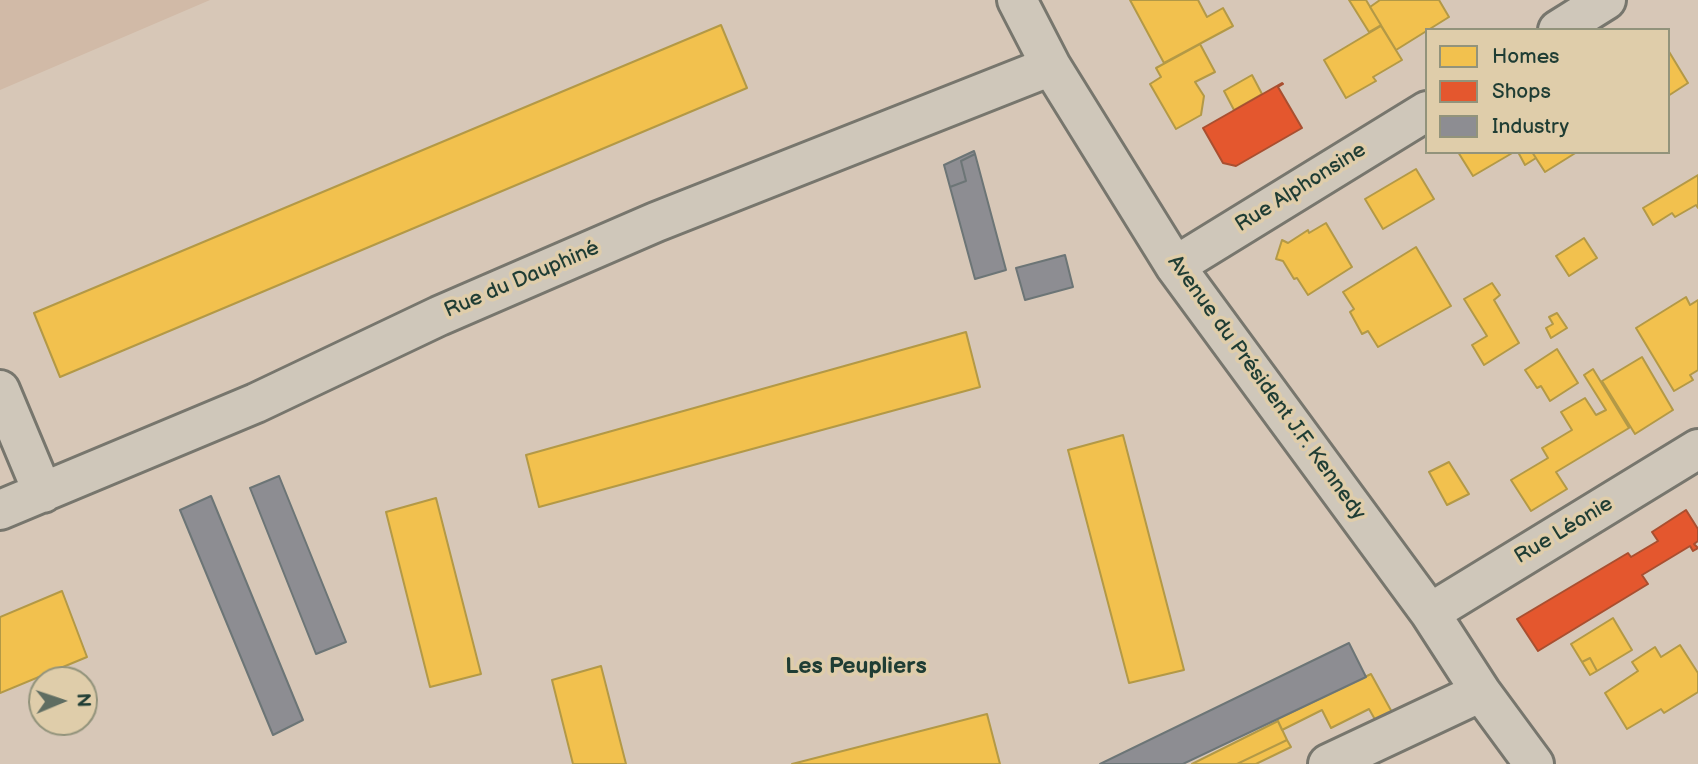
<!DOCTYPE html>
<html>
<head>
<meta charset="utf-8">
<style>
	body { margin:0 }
	#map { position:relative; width:1698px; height:764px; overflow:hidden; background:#d7c7b7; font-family:"Balsamiq Sans",sans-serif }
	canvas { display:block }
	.legend { position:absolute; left:1425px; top:28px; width:245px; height:126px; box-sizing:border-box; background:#dfcdaa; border:2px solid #92937b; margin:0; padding:9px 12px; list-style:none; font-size:21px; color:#1f3d34 }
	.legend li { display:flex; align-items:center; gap:14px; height:35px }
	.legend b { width:35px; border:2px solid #92937b }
	.north { position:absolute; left:28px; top:666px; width:70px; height:70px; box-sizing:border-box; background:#dfcdaa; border:2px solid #92937b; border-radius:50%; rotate:88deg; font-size:19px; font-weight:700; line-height:28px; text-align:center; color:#1f3d34 }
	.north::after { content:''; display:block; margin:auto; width:24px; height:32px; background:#5f6d62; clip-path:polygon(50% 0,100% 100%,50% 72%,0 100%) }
</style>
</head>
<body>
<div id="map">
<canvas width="1698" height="764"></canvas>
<ul class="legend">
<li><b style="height:19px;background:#f2c14e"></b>Homes</li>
<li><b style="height:19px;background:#e4572e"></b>Shops</li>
<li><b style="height:19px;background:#8d8d92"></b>Industry</li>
</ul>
<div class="north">N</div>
</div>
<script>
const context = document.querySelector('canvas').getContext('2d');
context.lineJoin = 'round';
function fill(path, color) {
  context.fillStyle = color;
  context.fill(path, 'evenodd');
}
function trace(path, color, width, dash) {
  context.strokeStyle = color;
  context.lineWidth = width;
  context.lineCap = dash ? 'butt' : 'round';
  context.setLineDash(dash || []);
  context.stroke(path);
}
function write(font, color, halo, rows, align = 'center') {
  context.font = font + ' "Balsamiq Sans",sans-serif';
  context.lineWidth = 7;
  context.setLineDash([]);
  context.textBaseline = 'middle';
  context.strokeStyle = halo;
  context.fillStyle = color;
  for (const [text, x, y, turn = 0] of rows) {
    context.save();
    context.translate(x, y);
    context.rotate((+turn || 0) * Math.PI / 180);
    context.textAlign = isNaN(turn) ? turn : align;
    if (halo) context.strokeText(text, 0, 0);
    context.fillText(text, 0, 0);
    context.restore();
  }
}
const built = new Path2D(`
	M 0,0 L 210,0 L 0,90 Z`);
const homes = new Path2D(`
	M 1130,0 L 1198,0 L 1207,17 L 1223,8 L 1233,26 L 1164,63 Z
	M 1349,0 L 1366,0 L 1381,25 L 1369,32 Z
	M 1380,0 L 1439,0 L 1449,17 L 1396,50 L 1370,7 Z
	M 721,25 L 747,88 L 60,377 L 34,313 Z
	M 1381,26 L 1402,60 L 1373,77 L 1376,81 L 1346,98 L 1324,60 Z
	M 1200,44 L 1215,72 L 1195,82 L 1204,96 L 1201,115 L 1176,129 L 1150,84 L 1161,77 L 1156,68 Z
	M 1668,50 L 1688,83 L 1668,96 Z
	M 1252,75 L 1262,94 L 1234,110 L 1224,91 Z
	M 1458,152 L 1514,152 L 1473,176 Z
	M 1518,152 L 1532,152 L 1536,158 L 1525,165 Z
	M 1532,152 L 1577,152 L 1545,172 Z
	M 1416,169 L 1434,199 L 1383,229 L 1365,199 Z
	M 1698,175 L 1698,208 L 1696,205 L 1675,217 L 1672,213 L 1653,225 L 1643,208 Z
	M 1326,223 L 1352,267 L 1308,295 L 1297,278 L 1294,279 L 1283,261 L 1276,259 L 1282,240 L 1288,243 L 1308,230 L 1309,233 Z
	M 1584,238 L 1597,258 L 1569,276 L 1556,256 Z
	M 1416,247 L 1451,306 L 1378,347 L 1368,331 L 1362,334 L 1350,312 L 1354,309 L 1343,292 Z
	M 1492,283 L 1500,295 L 1494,300 L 1519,343 L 1484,365 L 1472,345 L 1487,336 L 1464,299 Z
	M 1686,297 L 1690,305 L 1698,300 L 1698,370 L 1690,375 L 1693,380 L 1674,391 L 1636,328 Z
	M 1557,313 L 1567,328 L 1551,338 L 1546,328 L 1553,324 L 1549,317 Z
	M 966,332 L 980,387 L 539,507 L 526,455 Z
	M 1557,349 L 1578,383 L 1550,401 L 1541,386 L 1537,388 L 1525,370 Z
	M 1642,357 L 1673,410 L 1635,434 L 1602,381 Z
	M 1593,369 L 1629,428 L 1556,472 L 1567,489 L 1531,511 L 1511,480 L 1548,458 L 1542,448 L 1572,430 L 1561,412 L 1585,398 L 1596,415 L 1606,410 L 1584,375 Z
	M 1123,435 L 1184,670 L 1129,683 L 1068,450 Z
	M 1449,462 L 1469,494 L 1447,505 L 1429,472 Z
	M 436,498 L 481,674 L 430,687 L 386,512 Z
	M 62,591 L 87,657 L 0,693 L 0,617 Z
	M 1613,618 L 1632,650 L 1597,671 L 1590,658 L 1582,662 L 1571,644 Z
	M 1680,645 L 1698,673 L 1698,692 L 1664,713 L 1661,709 L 1627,729 L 1605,693 L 1638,671 L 1632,662 L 1655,647 L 1661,657 Z
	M 1590,658 L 1597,671 L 1590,675 L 1582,662 Z
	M 601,666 L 626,764 L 573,764 L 552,680 Z
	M 1371,674 L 1393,714 L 1377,723 L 1369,709 L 1331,728 L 1322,710 L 1282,730 L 1277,719 Z
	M 987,714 L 1000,764 L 792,764 Z
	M 1278,721 L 1287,740 L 1237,764 L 1192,764 Z
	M 1287,740 L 1291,747 L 1256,764 L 1237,764 Z`);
const shops = new Path2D(`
	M 1282,83 L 1283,84 L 1278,87 L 1302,128 L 1236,166 L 1223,163 L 1203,128 Z
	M 1686,510 L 1698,529 L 1698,541 L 1694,544 L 1698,548 L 1693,551 L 1690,546 L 1642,575 L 1648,584 L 1538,651 L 1517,619 L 1628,553 L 1631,557 L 1658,541 L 1652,532 Z`);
const industry = new Path2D(`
	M 974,151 L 975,154 L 961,161 L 966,181 L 950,187 L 944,165 Z
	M 975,154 L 1006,270 L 975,279 L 950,187 L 966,181 L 961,161 Z
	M 1065,255 L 1073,287 L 1025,300 L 1016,268 Z
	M 279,476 L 346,642 L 316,654 L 250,488 Z
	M 211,496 L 303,720 L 273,735 L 180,510 Z
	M 1349,643 L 1366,677 L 1183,764 L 1100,764 Z`);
const minor = new Path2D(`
	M 1017,0 L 1051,66 L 1175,266 L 1430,613 L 1481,692 L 1534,764
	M 1558,30 L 1606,0
	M 1175,266 L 1427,111
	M 0,390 L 43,493
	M 0,510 L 256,403 L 439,316 L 656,222 L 1051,66
	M 1430,613 L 1698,449
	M 1328,764 L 1481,692`);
const streetNames = [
	["Rue Alphonsine",1301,188,-32],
	["Rue du Dauphiné",522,280,-23],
	["Avenue du Président J.F. Kennedy",1266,388,54],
	["Rue Léonie",1564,531,-31]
];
const neighbourhoodNames = [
	["Les Peupliers",856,667]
];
fill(built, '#d1baa7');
fill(homes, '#f2c14e');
trace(homes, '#b39946', 2);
fill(shops, '#e4572e');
trace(shops, '#a94f30', 2);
fill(industry, '#8d8d92');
trace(industry, '#6c7576', 2);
trace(minor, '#77766d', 44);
trace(minor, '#cfc7ba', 38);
write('21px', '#1f3d34', '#dfcdaa', streetNames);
write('bold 23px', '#1f3d34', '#dfcdaa', neighbourhoodNames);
</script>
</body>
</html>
